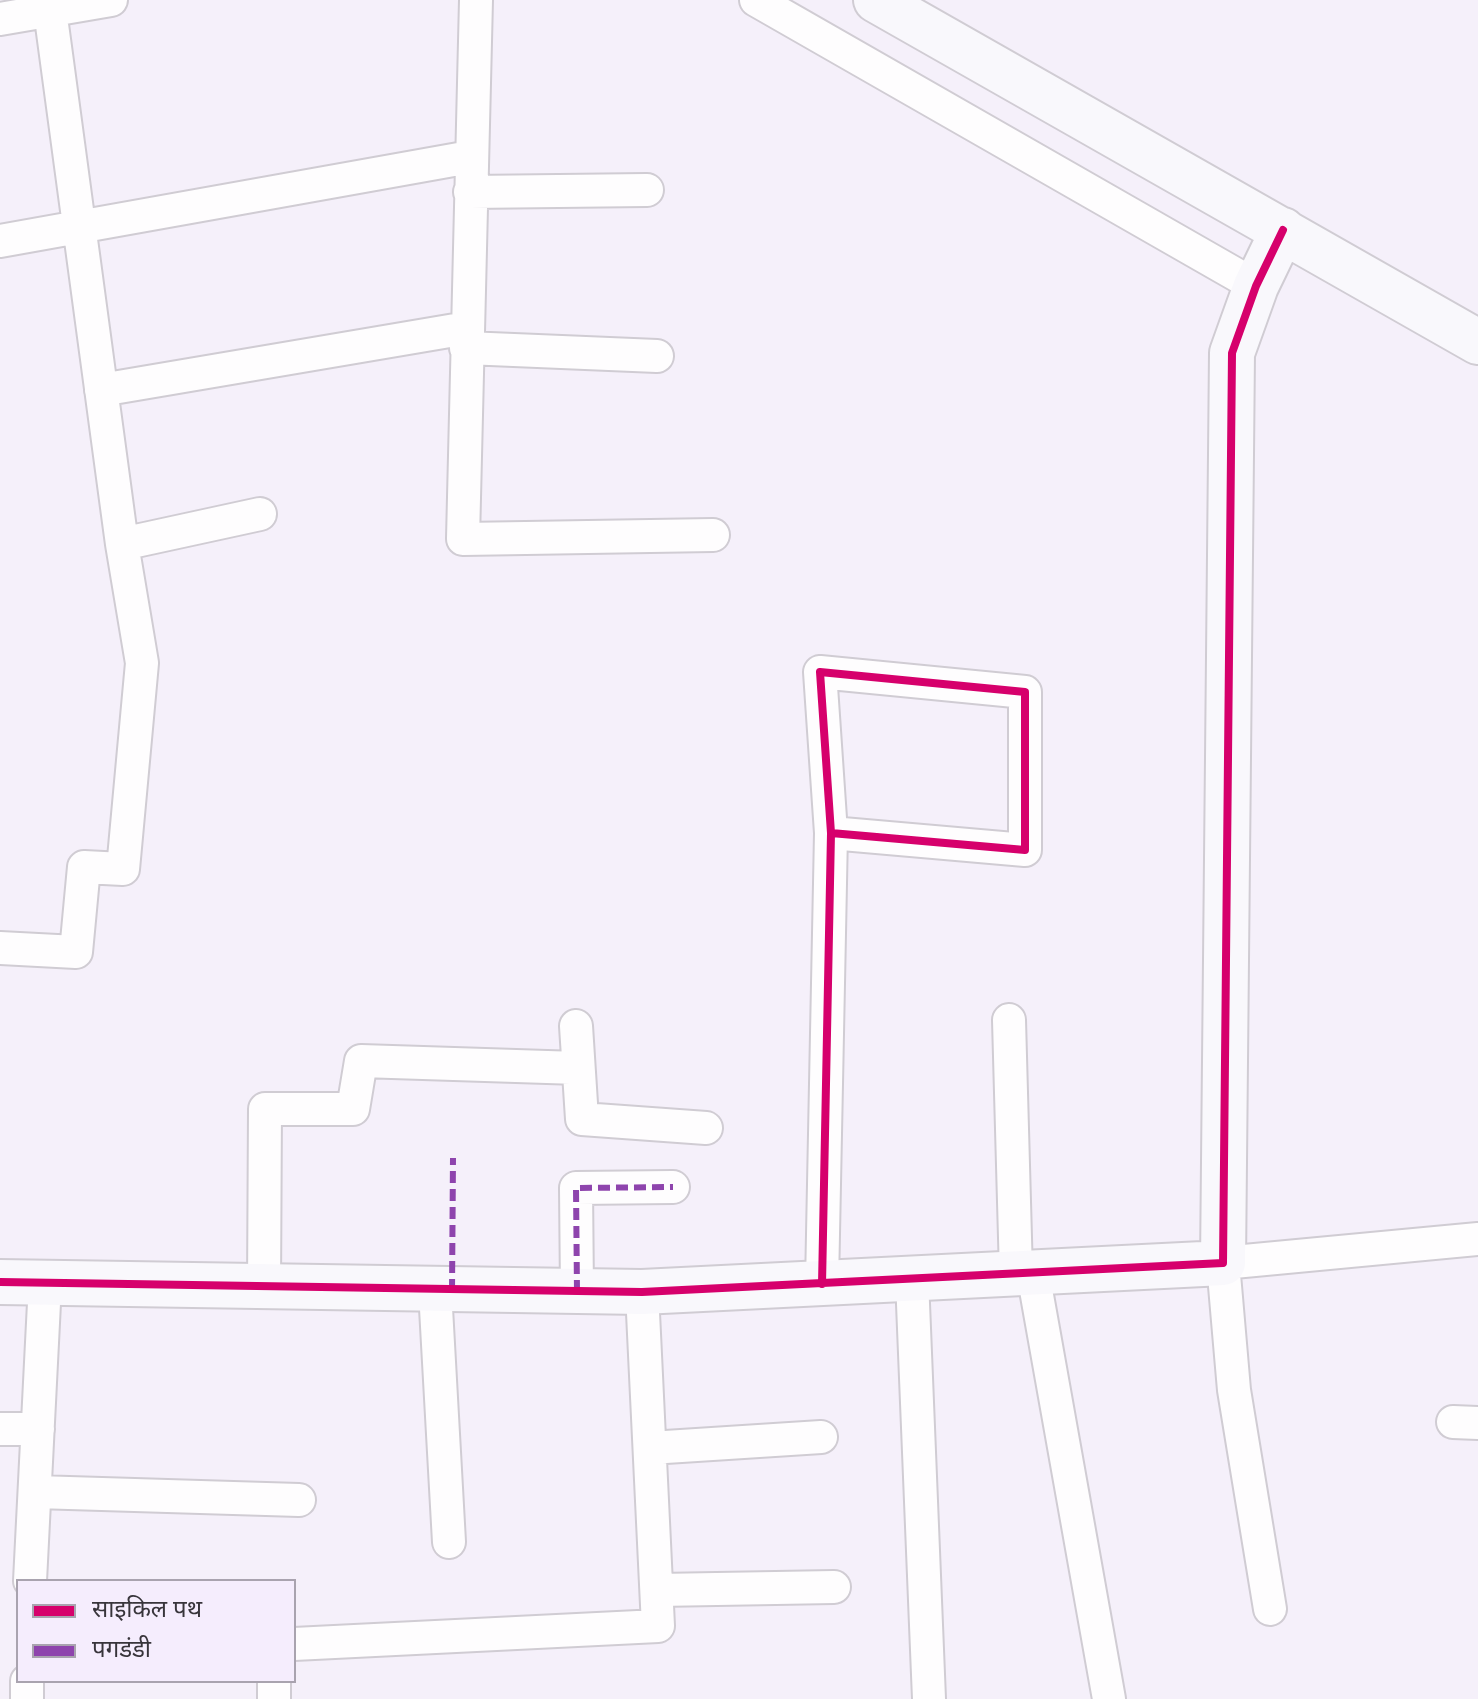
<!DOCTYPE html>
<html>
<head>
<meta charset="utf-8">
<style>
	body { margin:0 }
	#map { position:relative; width:1478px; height:1699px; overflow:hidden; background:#f5f0fa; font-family:Roboto,"Noto Sans Devanagari",sans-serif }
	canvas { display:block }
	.legend { position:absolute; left:16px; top:1579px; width:280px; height:104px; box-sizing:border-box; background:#f5edfd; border:2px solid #a9a3af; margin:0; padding:10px 14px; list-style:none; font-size:24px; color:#38353b }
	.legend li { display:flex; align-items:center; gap:16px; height:40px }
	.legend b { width:40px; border:2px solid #a9a3af }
</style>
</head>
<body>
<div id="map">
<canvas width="1478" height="1699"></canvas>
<ul class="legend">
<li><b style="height:10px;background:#d6006c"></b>साइकिल पथ</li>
<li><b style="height:10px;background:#8e44ad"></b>पगडंडी</li>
</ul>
</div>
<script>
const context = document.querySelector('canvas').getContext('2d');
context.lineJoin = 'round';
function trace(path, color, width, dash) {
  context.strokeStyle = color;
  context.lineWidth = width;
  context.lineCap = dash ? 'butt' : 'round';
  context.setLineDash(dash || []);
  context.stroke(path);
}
const street = new Path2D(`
	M 476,0 L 463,539 L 713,535
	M 756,0 L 1256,286
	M 0,19 L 111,0
	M 470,192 L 647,190
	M 0,241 L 470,157
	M 466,348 L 657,356
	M 101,390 L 467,328
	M 122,544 L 260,514
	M 0,948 L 76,952 L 84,867 L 123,869 L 142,663 L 122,544 L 50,10
	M 1009,1020 L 1016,1274
	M 576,1026 L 582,1119 L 706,1128
	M 1033,1273 L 1109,1699
	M 912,1279 L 929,1699
	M 822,1284 L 831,833 L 820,672 L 1025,692 L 1025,850 L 831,833
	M 264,1287 L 265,1109 L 353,1109 L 361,1061 L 578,1068
	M 435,1290 L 449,1542
	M 577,1292 L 576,1188 L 673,1187
	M 1453,1422 L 1478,1423
	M 0,1429 L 38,1429
	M 650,1448 L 821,1437
	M 36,1492 L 299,1500
	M 30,1581 L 45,1283
	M 658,1590 L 834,1587
	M 1270,1609 L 1234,1390 L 1223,1263 L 1478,1239
	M 294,1644 L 658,1626 L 642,1292
	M 27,1699 L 27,1681
	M 274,1699 L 274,1681`);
const secondary = new Path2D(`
	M 876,0 L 1478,342
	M 0,1282 L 642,1292 L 1223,1263 L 1232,353 L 1256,286 L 1283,230`);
const quiet = new Path2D(`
	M 452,1291 L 453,1158
	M 577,1292 L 576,1188 L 673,1187`);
const cycleway = new Path2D(`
	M 0,1282 L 642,1292 L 1223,1263 L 1232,353 L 1256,286 L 1283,230
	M 822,1284 L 831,833 L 820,672 L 1025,692 L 1025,850 L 831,833`);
trace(street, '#d0ccd3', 36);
trace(secondary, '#d0ccd3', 48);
trace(street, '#fefdfe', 32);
trace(secondary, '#f9f8fc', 44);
trace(quiet, '#8e44ad', 6, [12, 6]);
trace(cycleway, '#d6006c', 8);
</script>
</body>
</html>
